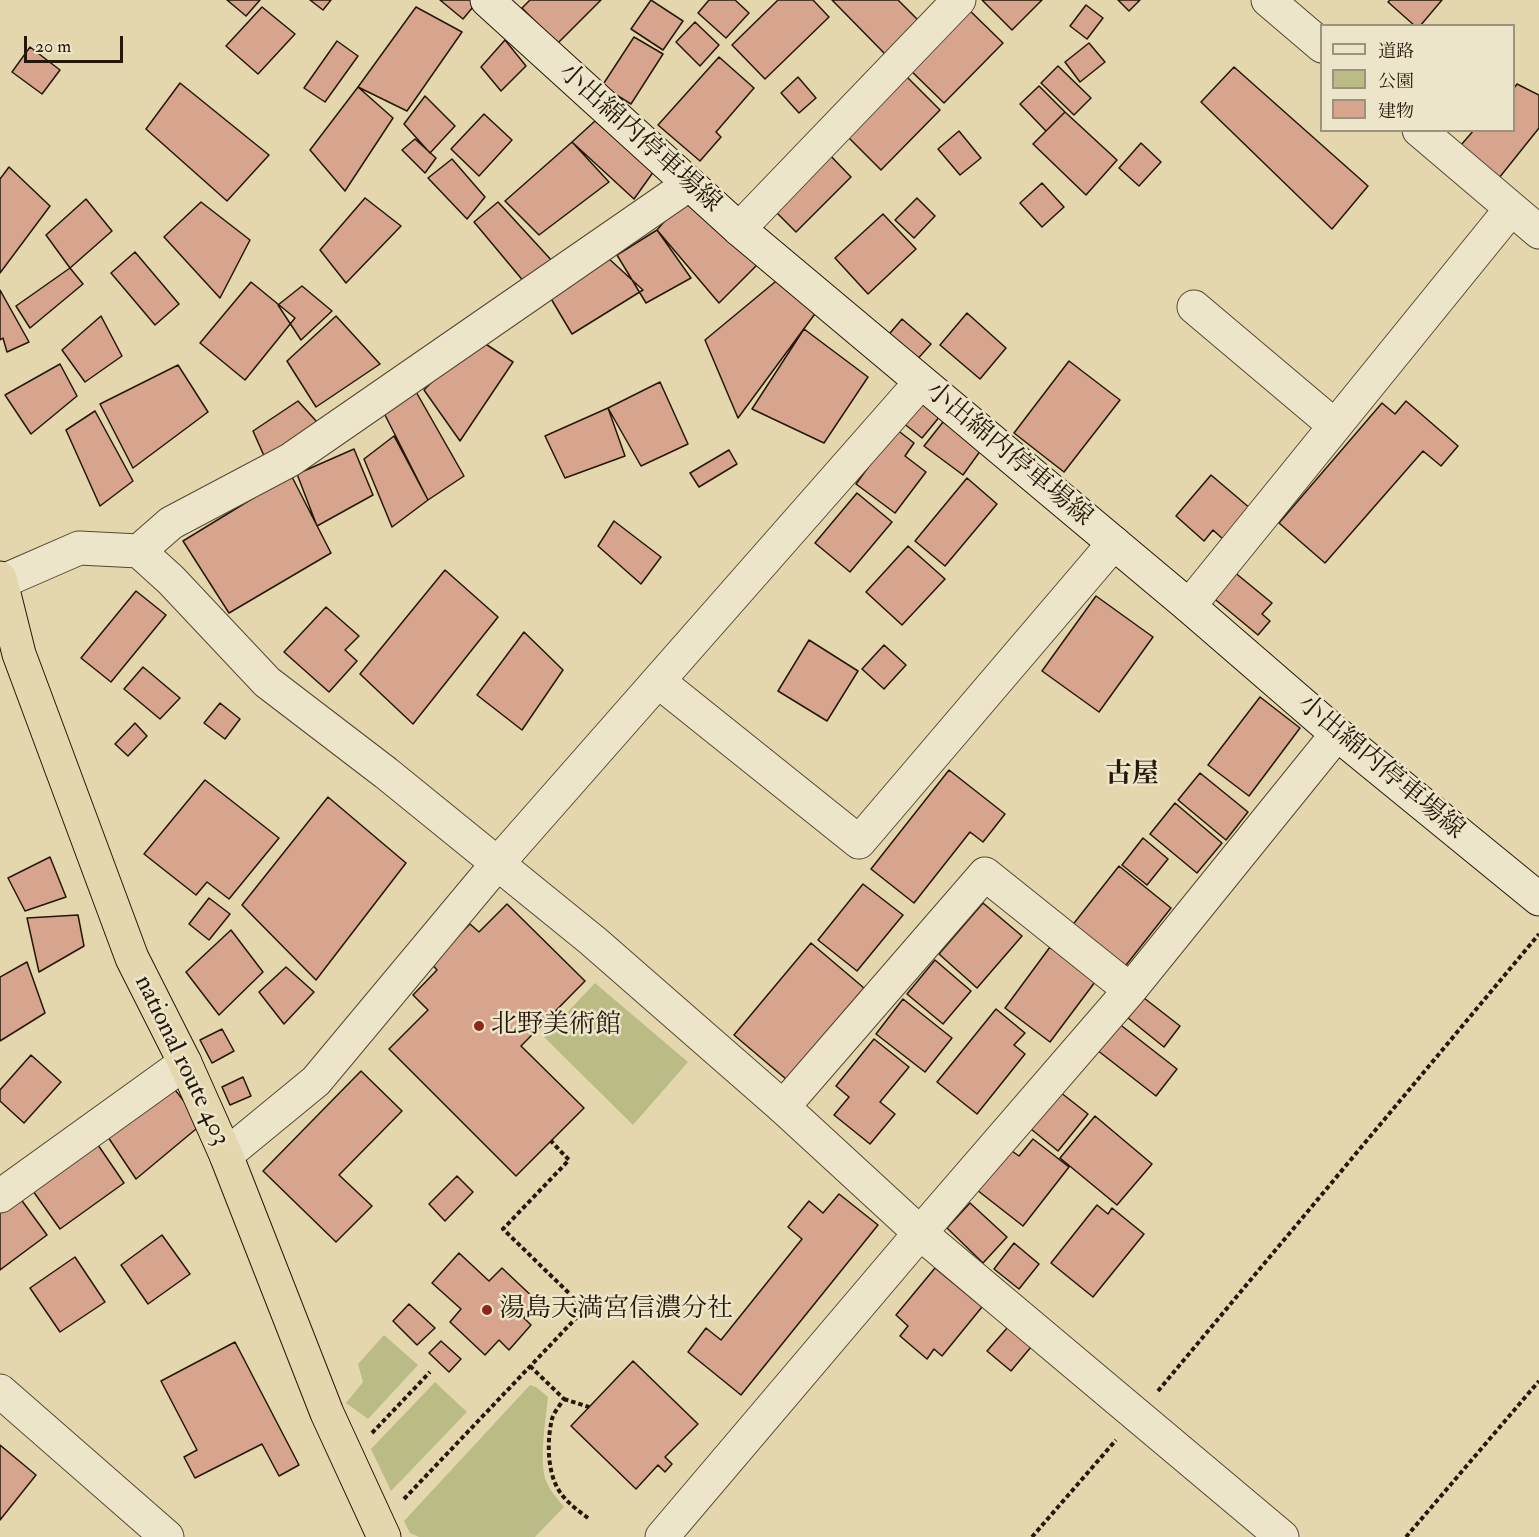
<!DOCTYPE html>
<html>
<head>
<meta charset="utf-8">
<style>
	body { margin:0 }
	#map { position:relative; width:1539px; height:1537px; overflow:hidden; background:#e4d7ae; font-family:"IM FELL Double Pica","Noto Serif JP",serif }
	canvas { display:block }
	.legend { position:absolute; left:1320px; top:24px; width:195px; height:108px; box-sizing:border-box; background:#ede5ca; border:2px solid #9d937d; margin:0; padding:8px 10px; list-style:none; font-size:18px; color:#251809 }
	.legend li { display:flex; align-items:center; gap:12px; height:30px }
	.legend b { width:30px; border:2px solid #9d937d }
	.scale { position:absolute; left:24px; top:36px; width:99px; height:27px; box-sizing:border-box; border:3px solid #251809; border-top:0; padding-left:8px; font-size:18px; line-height:21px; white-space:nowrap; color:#251809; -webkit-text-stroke:4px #ede5ca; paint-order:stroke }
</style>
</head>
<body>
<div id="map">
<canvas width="1539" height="1537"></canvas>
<ul class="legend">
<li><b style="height:8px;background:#ede5ca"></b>道路</li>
<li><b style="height:16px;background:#bbbc85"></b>公園</li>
<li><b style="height:16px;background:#d7a58e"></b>建物</li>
</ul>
<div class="scale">20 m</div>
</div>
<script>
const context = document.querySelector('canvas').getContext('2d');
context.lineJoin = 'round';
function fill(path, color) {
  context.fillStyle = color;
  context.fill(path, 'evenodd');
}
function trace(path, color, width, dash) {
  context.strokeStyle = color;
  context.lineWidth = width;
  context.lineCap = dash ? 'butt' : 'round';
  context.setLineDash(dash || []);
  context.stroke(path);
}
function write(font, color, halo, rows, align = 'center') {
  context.font = font + ' "IM FELL Double Pica","Noto Serif JP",serif';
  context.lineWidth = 5;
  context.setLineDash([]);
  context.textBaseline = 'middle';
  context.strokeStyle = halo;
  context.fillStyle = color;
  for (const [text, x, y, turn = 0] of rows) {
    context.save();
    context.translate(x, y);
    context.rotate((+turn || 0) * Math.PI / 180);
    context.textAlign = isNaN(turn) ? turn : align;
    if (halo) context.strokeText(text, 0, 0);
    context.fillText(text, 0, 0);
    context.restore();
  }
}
const green = new Path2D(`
	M 595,983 L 688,1062 L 633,1125 L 544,1037 Z
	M 384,1335 L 418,1365 L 368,1419 L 346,1403 L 363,1382 L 358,1364 Z
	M 435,1382 L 467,1412 L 391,1491 L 371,1449 Z
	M 530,1385 L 536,1387 L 548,1397 C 546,1416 538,1466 547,1483 C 551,1492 558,1499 564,1507 L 535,1537 L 419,1537 L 410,1533 L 404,1521 Z`);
const building = new Path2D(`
	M 227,0 L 260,0 L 246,16 Z
	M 310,0 L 331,0 L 323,10 Z
	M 440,0 L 476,0 L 478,1 L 463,19 Z
	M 530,0 L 601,0 L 557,44 L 522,8 Z
	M 651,0 L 683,21 L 663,50 L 631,29 Z
	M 709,0 L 735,0 L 749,13 L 726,38 L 698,13 Z
	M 778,0 L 813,0 L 829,17 L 765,79 L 732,45 Z
	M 832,0 L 898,0 L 919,21 L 885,54 Z
	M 982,0 L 1042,0 L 1012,30 Z
	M 1118,0 L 1140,0 L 1129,11 Z
	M 1390,0 L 1442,0 L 1420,26 L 1415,26 L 1388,2 Z
	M 963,4 L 1003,43 L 944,103 L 904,64 Z
	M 1086,5 L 1103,18 L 1087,39 L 1070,26 Z
	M 262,7 L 295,34 L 258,74 L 226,46 Z
	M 416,7 L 462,32 L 407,111 L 358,87 Z
	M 695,22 L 719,45 L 700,66 L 676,42 Z
	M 634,37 L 663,54 L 631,104 L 602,86 Z
	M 505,40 L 526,66 L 501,91 L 481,67 Z
	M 337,41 L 358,56 L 325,102 L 304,88 Z
	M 1089,43 L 1105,62 L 1080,82 L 1065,62 Z
	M 30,47 L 60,70 L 42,94 L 12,72 Z
	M 719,57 L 754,88 L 716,132 L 721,137 L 700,161 L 658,125 Z
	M 1058,66 L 1091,98 L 1074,115 L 1041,83 Z
	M 1234,67 L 1368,186 L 1332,229 L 1201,102 Z
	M 901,71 L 940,110 L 881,170 L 842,131 Z
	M 798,77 L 816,98 L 799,113 L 781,93 Z
	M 180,83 L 269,155 L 227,201 L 146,129 Z
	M 1517,84 L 1539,95 L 1539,128 L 1499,178 L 1461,145 L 1474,130 L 1514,130 L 1514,88 Z
	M 1039,86 L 1065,112 L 1046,131 L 1020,104 Z
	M 358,87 L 393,118 L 345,191 L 310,150 Z
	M 425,96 L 455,126 L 430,153 L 404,124 Z
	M 1065,112 L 1117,160 L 1086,195 L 1033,144 Z
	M 484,114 L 512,140 L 479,176 L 451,149 Z
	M 595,121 L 654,171 L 634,199 L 572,142 Z
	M 959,131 L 981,158 L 960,175 L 938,149 Z
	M 415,139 L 436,158 L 425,173 L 402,150 Z
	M 572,142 L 609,182 L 539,235 L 505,201 Z
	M 1141,143 L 1161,162 L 1139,186 L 1119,168 Z
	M 823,148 L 851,177 L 796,232 L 774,210 Z
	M 452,159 L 485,197 L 467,219 L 428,178 Z
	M 9,167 L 50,206 L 0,273 L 0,179 Z
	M 1042,183 L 1064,207 L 1042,227 L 1020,203 Z
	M 687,195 L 761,261 L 719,303 L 657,230 Z
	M 365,198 L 401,226 L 346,283 L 320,250 Z
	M 917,198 L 935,216 L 914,238 L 895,220 Z
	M 86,199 L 112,231 L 70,268 L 46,235 Z
	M 201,202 L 250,240 L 220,298 L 164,237 Z
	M 498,202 L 554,263 L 525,283 L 474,222 Z
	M 883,214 L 916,249 L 868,294 L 835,258 Z
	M 657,230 L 691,278 L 646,303 L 617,255 Z
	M 135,252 L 179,304 L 155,325 L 111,273 Z
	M 607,257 L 643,290 L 572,334 L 550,297 Z
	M 70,268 L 83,284 L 30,328 L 16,306 Z
	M 781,277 L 820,307 L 738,418 L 705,340 Z
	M 251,282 L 295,318 L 245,380 L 200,343 Z
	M 302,286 L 332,311 L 301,340 L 278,305 Z
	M 0,290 L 29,342 L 7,352 L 3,338 L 0,340 Z
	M 967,313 L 1006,348 L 980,379 L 940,345 Z
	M 101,316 L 122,356 L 85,382 L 62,350 Z
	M 336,316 L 380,364 L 316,407 L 287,361 Z
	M 902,319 L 931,344 L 914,363 L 885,339 Z
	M 804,329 L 868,377 L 824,443 L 752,409 Z
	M 475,337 L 513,362 L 460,441 L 424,390 Z
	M 1069,361 L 1120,400 L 1064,472 L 1014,433 Z
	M 60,364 L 77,396 L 31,434 L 5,395 Z
	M 178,365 L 208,412 L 133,468 L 100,404 Z
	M 660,382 L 688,444 L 641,466 L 608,408 Z
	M 415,390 L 464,476 L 428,500 L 383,411 Z
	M 921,398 L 941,415 L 922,438 L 902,422 Z
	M 298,401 L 317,422 L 265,458 L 253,431 Z
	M 1406,401 L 1458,446 L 1441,466 L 1423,451 L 1325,563 L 1279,523 L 1382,403 L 1395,414 Z
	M 608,408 L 625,456 L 565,478 L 545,436 Z
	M 95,411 L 133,481 L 100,506 L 66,430 Z
	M 943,422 L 981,450 L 963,475 L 924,446 Z
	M 896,429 L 914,443 L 905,456 L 926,472 L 895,513 L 856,484 Z
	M 394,436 L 428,500 L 392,527 L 364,459 Z
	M 354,449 L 373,495 L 317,526 L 297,474 Z
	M 729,450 L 737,464 L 699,487 L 690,473 Z
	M 291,475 L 331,553 L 229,613 L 183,541 Z
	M 1211,475 L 1251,509 L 1224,540 L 1213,530 L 1204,541 L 1176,516 Z
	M 967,478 L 997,504 L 945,566 L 915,541 Z
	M 857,493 L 892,522 L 850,572 L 815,543 Z
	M 614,521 L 661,557 L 641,584 L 598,546 Z
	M 908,546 L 945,579 L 902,625 L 866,592 Z
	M 445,570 L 498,617 L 413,724 L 360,674 Z
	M 1233,571 L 1272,603 L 1262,614 L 1270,621 L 1258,635 L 1211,596 Z
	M 136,591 L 166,615 L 111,682 L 81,658 Z
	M 1096,596 L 1153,637 L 1099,712 L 1042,671 Z
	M 326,607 L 359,636 L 345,650 L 357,661 L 329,692 L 284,652 Z
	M 524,632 L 563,670 L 522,730 L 477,695 Z
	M 809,640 L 858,671 L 827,721 L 778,691 Z
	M 884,645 L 906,665 L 884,689 L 862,669 Z
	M 143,667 L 180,698 L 160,719 L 124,689 Z
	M 1260,697 L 1300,728 L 1249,796 L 1208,765 Z
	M 220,703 L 240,719 L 225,739 L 204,723 Z
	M 135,723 L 147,736 L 128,756 L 115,744 Z
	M 949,770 L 1005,814 L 983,842 L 970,832 L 914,903 L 871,869 Z
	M 1200,773 L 1248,812 L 1226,840 L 1178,800 Z
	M 205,780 L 279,838 L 229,899 L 207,882 L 196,895 L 144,854 Z
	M 328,797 L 406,863 L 316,980 L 242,905 Z
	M 1175,803 L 1222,843 L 1197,873 L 1150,834 Z
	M 1143,838 L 1168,859 L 1147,885 L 1122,865 Z
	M 50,857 L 66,897 L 25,911 L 8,878 Z
	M 1119,866 L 1171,908 L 1123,969 L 1071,927 Z
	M 863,884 L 903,915 L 857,971 L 818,940 Z
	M 209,898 L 230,914 L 209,940 L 189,924 Z
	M 983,903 L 1022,936 L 977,988 L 939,954 Z
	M 507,904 L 585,981 L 521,1046 L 584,1108 L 516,1176 L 389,1049 L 428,1010 L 413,995 L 437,970 L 431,963 L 470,924 L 479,932 Z
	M 78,915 L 84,946 L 39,972 L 27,918 Z
	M 231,930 L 263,972 L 219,1015 L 186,972 Z
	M 811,943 L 864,988 L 786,1079 L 734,1035 Z
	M 1050,947 L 1095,982 L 1050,1042 L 1005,1008 Z
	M 935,960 L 971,991 L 943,1024 L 907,994 Z
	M 27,962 L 45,1013 L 0,1041 L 0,977 Z
	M 286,967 L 314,992 L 284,1024 L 259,992 Z
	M 1144,998 L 1180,1026 L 1164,1047 L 1128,1018 Z
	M 903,999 L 952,1038 L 925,1072 L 876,1034 Z
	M 996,1009 L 1025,1033 L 1014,1045 L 1025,1054 L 977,1114 L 937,1082 Z
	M 1118,1023 L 1177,1069 L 1156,1096 L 1097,1050 Z
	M 222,1029 L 234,1051 L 212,1063 L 200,1040 Z
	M 874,1039 L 909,1067 L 880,1102 L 895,1114 L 870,1144 L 834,1115 L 849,1097 L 836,1086 Z
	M 31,1055 L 61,1082 L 24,1123 L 0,1101 L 0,1090 Z
	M 361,1071 L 402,1111 L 339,1175 L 372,1206 L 336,1242 L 263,1171 Z
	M 243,1077 L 251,1096 L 230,1105 L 222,1087 Z
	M 172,1086 L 202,1124 L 136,1179 L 108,1137 Z
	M 1060,1092 L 1088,1114 L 1058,1151 L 1031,1129 Z
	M 1095,1116 L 1152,1164 L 1117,1205 L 1060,1158 Z
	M 1033,1139 L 1069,1167 L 1023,1226 L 977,1190 L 1009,1149 L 1019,1156 Z
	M 98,1145 L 124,1183 L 60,1229 L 33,1191 Z
	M 457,1176 L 473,1192 L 445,1221 L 429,1204 Z
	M 839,1194 L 878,1225 L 741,1395 L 688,1352 L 706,1328 L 721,1340 L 802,1239 L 788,1227 L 809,1201 L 823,1213 Z
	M 20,1198 L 47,1235 L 0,1270 L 0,1213 Z
	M 970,1203 L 1007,1237 L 983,1263 L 947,1228 Z
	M 1097,1205 L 1108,1214 L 1112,1208 L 1144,1234 L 1093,1297 L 1051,1263 Z
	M 162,1235 L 190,1274 L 148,1304 L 121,1265 Z
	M 1014,1243 L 1039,1264 L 1019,1289 L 994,1269 Z
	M 459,1253 L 489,1281 L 502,1268 L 538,1302 L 524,1318 L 531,1325 L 509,1350 L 499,1340 L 485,1355 L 450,1322 L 461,1309 L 432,1283 Z
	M 75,1257 L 105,1302 L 60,1332 L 30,1288 Z
	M 935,1268 L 982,1307 L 942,1356 L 934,1349 L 927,1359 L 900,1336 L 908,1326 L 896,1315 Z
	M 409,1304 L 435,1328 L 417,1345 L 393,1321 Z
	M 1008,1327 L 1031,1347 L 1011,1371 L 987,1351 Z
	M 441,1341 L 461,1359 L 449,1372 L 429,1353 Z
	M 235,1342 L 299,1465 L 279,1476 L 262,1444 L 195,1478 L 184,1457 L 197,1450 L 161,1381 Z
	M 633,1361 L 698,1424 L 665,1457 L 672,1464 L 665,1472 L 658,1465 L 636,1489 L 571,1426 Z
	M 0,1445 L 36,1475 L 0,1520 Z`);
const path = new Path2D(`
	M 530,1366 L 564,1399 C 560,1405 554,1412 552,1419 C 547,1440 547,1470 558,1489 C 565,1501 577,1510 588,1518
	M 1158,1391 L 1539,934
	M 564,1399 L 589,1407
	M 372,1433 L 430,1372
	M 404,1499 L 576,1318 L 575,1299 L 503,1229 L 569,1160 L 551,1141
	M 1032,1537 L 1116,1440
	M 1406,1537 L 1539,1381`);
const minor = new Path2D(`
	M 1268,0 L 1322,46
	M 1419,130 L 1539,232
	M 739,229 L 959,0
	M 1194,307 L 1335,426
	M 139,551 L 171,523 L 290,460 L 688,185
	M 1189,606 L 1511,209
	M 658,681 L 859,842 L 1114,543
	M 1130,990 L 1337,734
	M 226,1155 L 316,1081 L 497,864 L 921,382
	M 0,1196 L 185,1063
	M 0,1391 L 167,1537
	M 662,1537 L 920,1233 L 1130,990 L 985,874 L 783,1107`);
const tertiary = new Path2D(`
	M 1,582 L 79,548 L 139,551 L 171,580 L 267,682 L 386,773 L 593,941 L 783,1107 L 920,1233 L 1282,1537`);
const secondary = new Path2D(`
	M 487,0 L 739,229 L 1189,606 L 1337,734 L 1539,899`);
const trunk = new Path2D(`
	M 0,578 L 19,654 L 132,958 L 185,1063 L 226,1155 L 327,1413 L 384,1537`);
const markers = [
	[479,1026,6,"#8f2418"],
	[487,1310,6,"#8f2418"]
];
const streetNames = [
	["小出綿内停車場線",639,139,42],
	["小出綿内停車場線",1008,455,40],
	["小出綿内停車場線",1380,768,40],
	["national route 403",181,1061,64]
];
const poiNames = [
	["北野美術館",491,1026],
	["湯島天満宮信濃分社",499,1310]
];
const neighbourhoodNames = [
	["古屋",1132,776]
];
fill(green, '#bbbc85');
fill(building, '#d7a58e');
trace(building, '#251809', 1.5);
trace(minor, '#554832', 35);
trace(tertiary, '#554832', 35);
trace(secondary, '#251809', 35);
trace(trunk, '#251809', 35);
trace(path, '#251809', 4, [4.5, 3]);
trace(minor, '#ede5ca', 33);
trace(tertiary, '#ede5ca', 33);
trace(secondary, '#ede5ca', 33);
trace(trunk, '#e4d7ae', 33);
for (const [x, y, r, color] of markers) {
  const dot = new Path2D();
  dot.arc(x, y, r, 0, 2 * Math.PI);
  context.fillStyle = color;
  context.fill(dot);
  trace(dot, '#ede5ca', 2);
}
write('26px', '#251809', '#ede5ca', streetNames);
write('26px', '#251809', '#ede5ca', poiNames, 'left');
write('bold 27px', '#251809', '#ede5ca', neighbourhoodNames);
</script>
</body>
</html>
